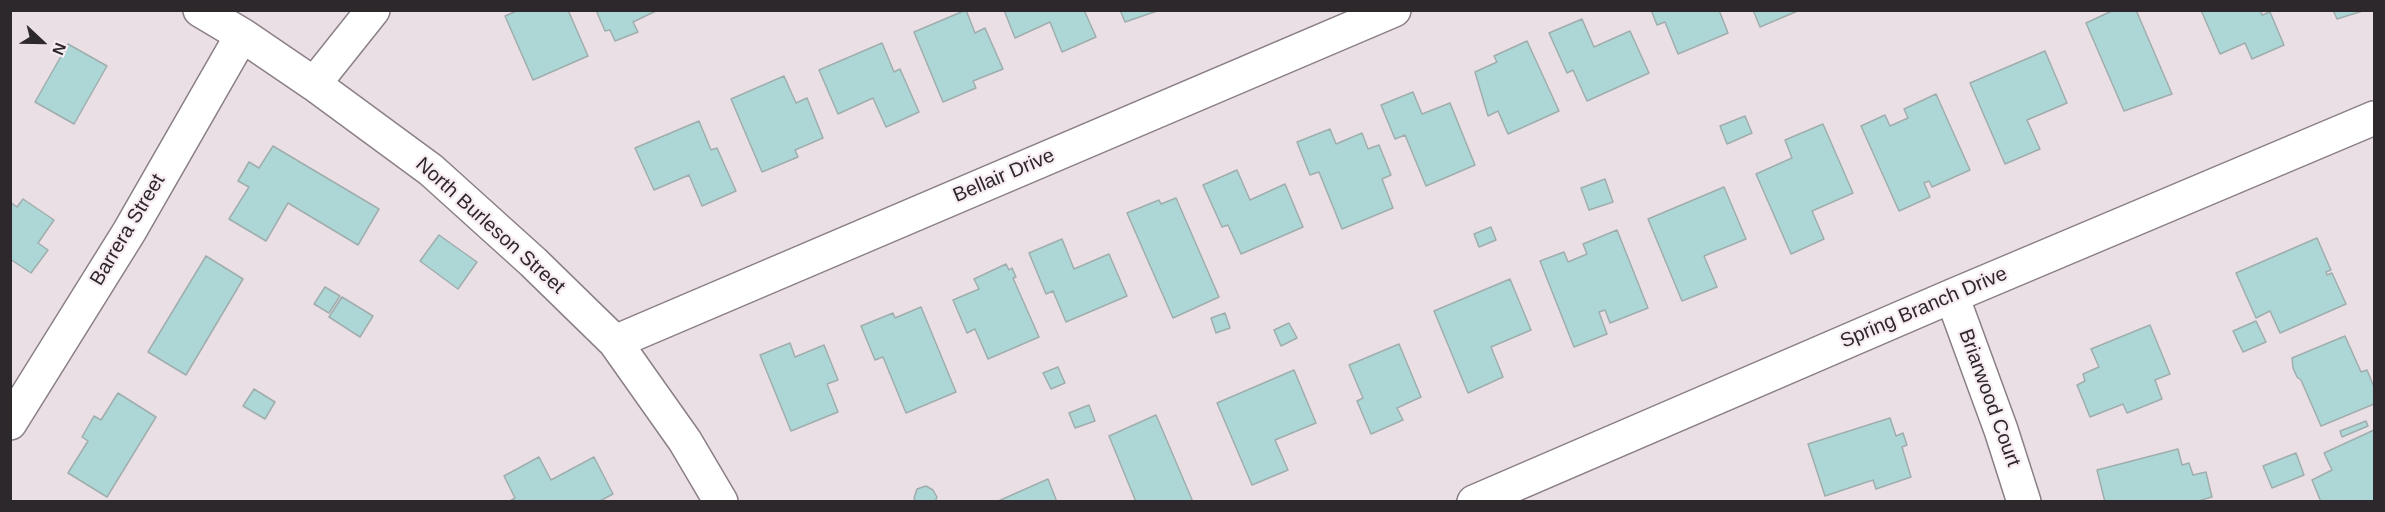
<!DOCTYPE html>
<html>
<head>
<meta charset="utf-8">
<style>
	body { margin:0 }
	#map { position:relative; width:2385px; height:512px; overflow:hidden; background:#ebdfe6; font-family:Helvetica,sans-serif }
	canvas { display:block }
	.frame { position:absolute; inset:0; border:12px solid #2d282b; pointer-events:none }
	.north { position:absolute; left:12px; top:12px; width:60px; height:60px; -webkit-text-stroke:4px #f8ecf3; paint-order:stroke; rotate:112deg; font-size:16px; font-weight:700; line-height:24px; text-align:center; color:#2d282b }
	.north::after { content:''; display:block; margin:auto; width:21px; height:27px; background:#2d282b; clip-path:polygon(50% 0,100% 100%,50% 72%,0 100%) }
</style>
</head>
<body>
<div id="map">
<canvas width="2385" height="512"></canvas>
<div class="frame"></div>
<div class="north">N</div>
</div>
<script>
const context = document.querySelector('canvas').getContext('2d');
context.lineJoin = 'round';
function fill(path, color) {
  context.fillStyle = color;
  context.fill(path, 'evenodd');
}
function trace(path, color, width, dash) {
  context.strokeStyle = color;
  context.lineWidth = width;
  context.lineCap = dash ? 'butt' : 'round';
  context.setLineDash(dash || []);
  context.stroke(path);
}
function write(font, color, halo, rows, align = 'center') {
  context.font = font + ' Helvetica,sans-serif';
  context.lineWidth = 4.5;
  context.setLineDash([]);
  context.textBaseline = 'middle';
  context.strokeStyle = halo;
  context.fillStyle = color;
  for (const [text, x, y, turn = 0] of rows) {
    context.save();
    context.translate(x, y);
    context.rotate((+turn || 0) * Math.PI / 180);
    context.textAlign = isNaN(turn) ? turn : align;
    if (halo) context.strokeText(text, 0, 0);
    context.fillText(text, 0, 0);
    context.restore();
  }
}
const building = new Path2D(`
	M 568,10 L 588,56 L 533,80 L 505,16 L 519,10 Z
	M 596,10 L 658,10 L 633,22 L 638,32 L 615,41 L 610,30 L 605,31 Z
	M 966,10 L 975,33 L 985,28 L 1003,69 L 973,81 L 976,88 L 943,102 L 914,32 Z
	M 1004,10 L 1084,10 L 1096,37 L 1062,52 L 1050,22 L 1015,38 Z
	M 1120,10 L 1160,10 L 1125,22 Z
	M 1651,10 L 1719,10 L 1728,33 L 1678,54 L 1665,22 L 1657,25 Z
	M 1753,10 L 1800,10 L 1760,27 Z
	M 2114,10 L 2136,10 L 2172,94 L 2124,111 L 2086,23 Z
	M 2201,10 L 2260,10 L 2262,15 L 2270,12 L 2284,45 L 2252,59 L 2245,43 L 2220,54 Z
	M 2333,10 L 2366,10 L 2337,19 Z
	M 1582,19 L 1594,47 L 1630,31 L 1649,73 L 1587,101 L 1573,70 L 1567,73 L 1549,33 Z
	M 1527,41 L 1559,111 L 1508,134 L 1498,111 L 1488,116 L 1475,72 L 1497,62 L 1494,56 Z
	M 882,43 L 894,72 L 900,69 L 919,112 L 886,127 L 873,98 L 838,114 L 819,70 Z
	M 68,44 L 107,66 L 74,124 L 35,102 Z
	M 2045,51 L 2067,103 L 2027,120 L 2040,149 L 2005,164 L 1970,83 Z
	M 784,76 L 796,103 L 807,98 L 823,138 L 795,150 L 798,157 L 762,172 L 731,99 Z
	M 1413,92 L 1422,114 L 1450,103 L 1475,165 L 1426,186 L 1405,135 L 1395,139 L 1381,105 Z
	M 1936,94 L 1970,170 L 1932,187 L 1929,181 L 1924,183 L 1930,197 L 1899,211 L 1861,126 L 1885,115 L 1890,126 L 1908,118 L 1904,109 Z
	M 1745,116 L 1752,133 L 1727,144 L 1720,126 Z
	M 699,121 L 711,150 L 717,148 L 736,191 L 702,206 L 689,175 L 654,190 L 635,148 Z
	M 1823,124 L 1853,193 L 1812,211 L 1824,239 L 1791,254 L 1756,174 L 1792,158 L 1785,140 Z
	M 1330,129 L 1336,144 L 1362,133 L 1368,149 L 1379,145 L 1391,175 L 1382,179 L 1393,208 L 1342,229 L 1319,172 L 1310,175 L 1297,142 Z
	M 273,146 L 379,209 L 358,245 L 288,203 L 266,241 L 229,219 L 249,187 L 238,181 L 249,162 L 259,168 Z
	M 1237,170 L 1250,200 L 1285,184 L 1303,227 L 1241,254 L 1228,225 L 1222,227 L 1203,185 Z
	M 1605,179 L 1613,202 L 1589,210 L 1581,188 Z
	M 1724,187 L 1746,239 L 1704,256 L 1717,287 L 1682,301 L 1648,219 Z
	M 1176,198 L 1219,297 L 1173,318 L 1127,213 L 1159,200 L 1161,204 Z
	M 23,199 L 54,220 L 38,243 L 48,250 L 31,273 L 10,259 L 10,202 L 17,207 Z
	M 1491,227 L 1496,240 L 1479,247 L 1474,234 Z
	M 1617,230 L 1648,308 L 1610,323 L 1605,310 L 1599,312 L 1607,334 L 1574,347 L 1540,261 L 1564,252 L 1568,262 L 1587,254 L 1583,244 Z
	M 439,235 L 477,262 L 458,289 L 420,261 Z
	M 2317,238 L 2331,270 L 2326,272 L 2327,275 L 2332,273 L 2346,304 L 2280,333 L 2270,311 L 2256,318 L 2236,273 Z
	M 1062,239 L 1074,269 L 1109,254 L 1127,296 L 1066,322 L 1053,291 L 1046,294 L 1029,253 Z
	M 206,256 L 243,279 L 186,375 L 148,352 Z
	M 1006,264 L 1009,270 L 1012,268 L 1016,277 L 1013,278 L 1039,337 L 988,359 L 975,329 L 967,333 L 953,300 L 979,289 L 974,279 Z
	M 1510,279 L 1531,330 L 1491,347 L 1503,377 L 1468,393 L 1434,311 Z
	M 325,287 L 340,296 L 329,313 L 314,304 Z
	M 342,297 L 373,316 L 360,337 L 329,317 Z
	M 921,307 L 956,392 L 906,413 L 883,357 L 875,360 L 861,326 L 893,313 L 895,318 Z
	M 1225,313 L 1230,328 L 1216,333 L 1211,318 Z
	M 2256,321 L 2266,342 L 2243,352 L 2233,331 Z
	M 1289,323 L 1297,338 L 1281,346 L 1274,330 Z
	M 2150,325 L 2170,374 L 2155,380 L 2162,399 L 2127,413 L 2123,404 L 2090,417 L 2077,385 L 2085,381 L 2083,374 L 2099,367 L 2091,349 Z
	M 2345,336 L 2361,372 L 2367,370 L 2374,387 L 2374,404 L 2321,426 L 2301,380 L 2297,377 L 2293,368 L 2292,358 Z
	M 790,343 L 795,357 L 824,345 L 838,380 L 827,384 L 838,412 L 791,431 L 760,355 Z
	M 1399,344 L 1421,397 L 1397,408 L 1403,420 L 1371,434 L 1357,401 L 1363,398 L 1349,365 Z
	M 1058,367 L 1065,383 L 1051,389 L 1043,373 Z
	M 1294,370 L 1316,423 L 1275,440 L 1288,470 L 1252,485 L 1217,403 Z
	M 254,389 L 275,402 L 265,419 L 243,406 Z
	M 118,393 L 156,417 L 107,497 L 68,473 L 88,441 L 82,437 L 94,416 L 101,420 Z
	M 1089,405 L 1095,421 L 1075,428 L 1069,413 Z
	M 1156,415 L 1193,502 L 1136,502 L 1109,436 Z
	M 1890,418 L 1896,436 L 1903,433 L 1907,445 L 1902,447 L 1911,477 L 1876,489 L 1873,480 L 1825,496 L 1808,444 Z
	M 2366,421 L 2368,426 L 2342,437 L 2340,431 Z
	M 2374,430 L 2374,502 L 2321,502 L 2312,480 L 2332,470 L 2324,453 Z
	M 2178,449 L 2182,465 L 2189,463 L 2193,475 L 2206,472 L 2212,497 L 2195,502 L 2105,502 L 2097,470 Z
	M 2296,453 L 2304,475 L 2272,488 L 2263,466 Z
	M 539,457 L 551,480 L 594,457 L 613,494 L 598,502 L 508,502 L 515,498 L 504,476 Z
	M 1048,479 L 1057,502 L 996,502 Z
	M 926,486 L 933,490 L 937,497 L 935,502 L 916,502 L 914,498 L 917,489 Z`);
const minor = new Path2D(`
	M 200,10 L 242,35 L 314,84 L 431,170 L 533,262 L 615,342 L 685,441 L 721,502
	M 314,84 L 373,10
	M 1952,296 L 2001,430 L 2024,502
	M 615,342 L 1394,10
	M 10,423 L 129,232 L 242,35
	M 1474,502 L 1952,296 L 2374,118`);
const streetNames = [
	["Bellair Drive",1004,176,-23],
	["North Burleson Street",490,226,42],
	["Barrera Street",128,230,-59],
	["Spring Branch Drive",1924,308,-23],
	["Briarwood Court",1989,398,70]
];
fill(building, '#add7d6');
trace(building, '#9faead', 1.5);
trace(minor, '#8a7f86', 36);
trace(minor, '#fff', 33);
write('20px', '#2d282b', '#f8ecf3', streetNames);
</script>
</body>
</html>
